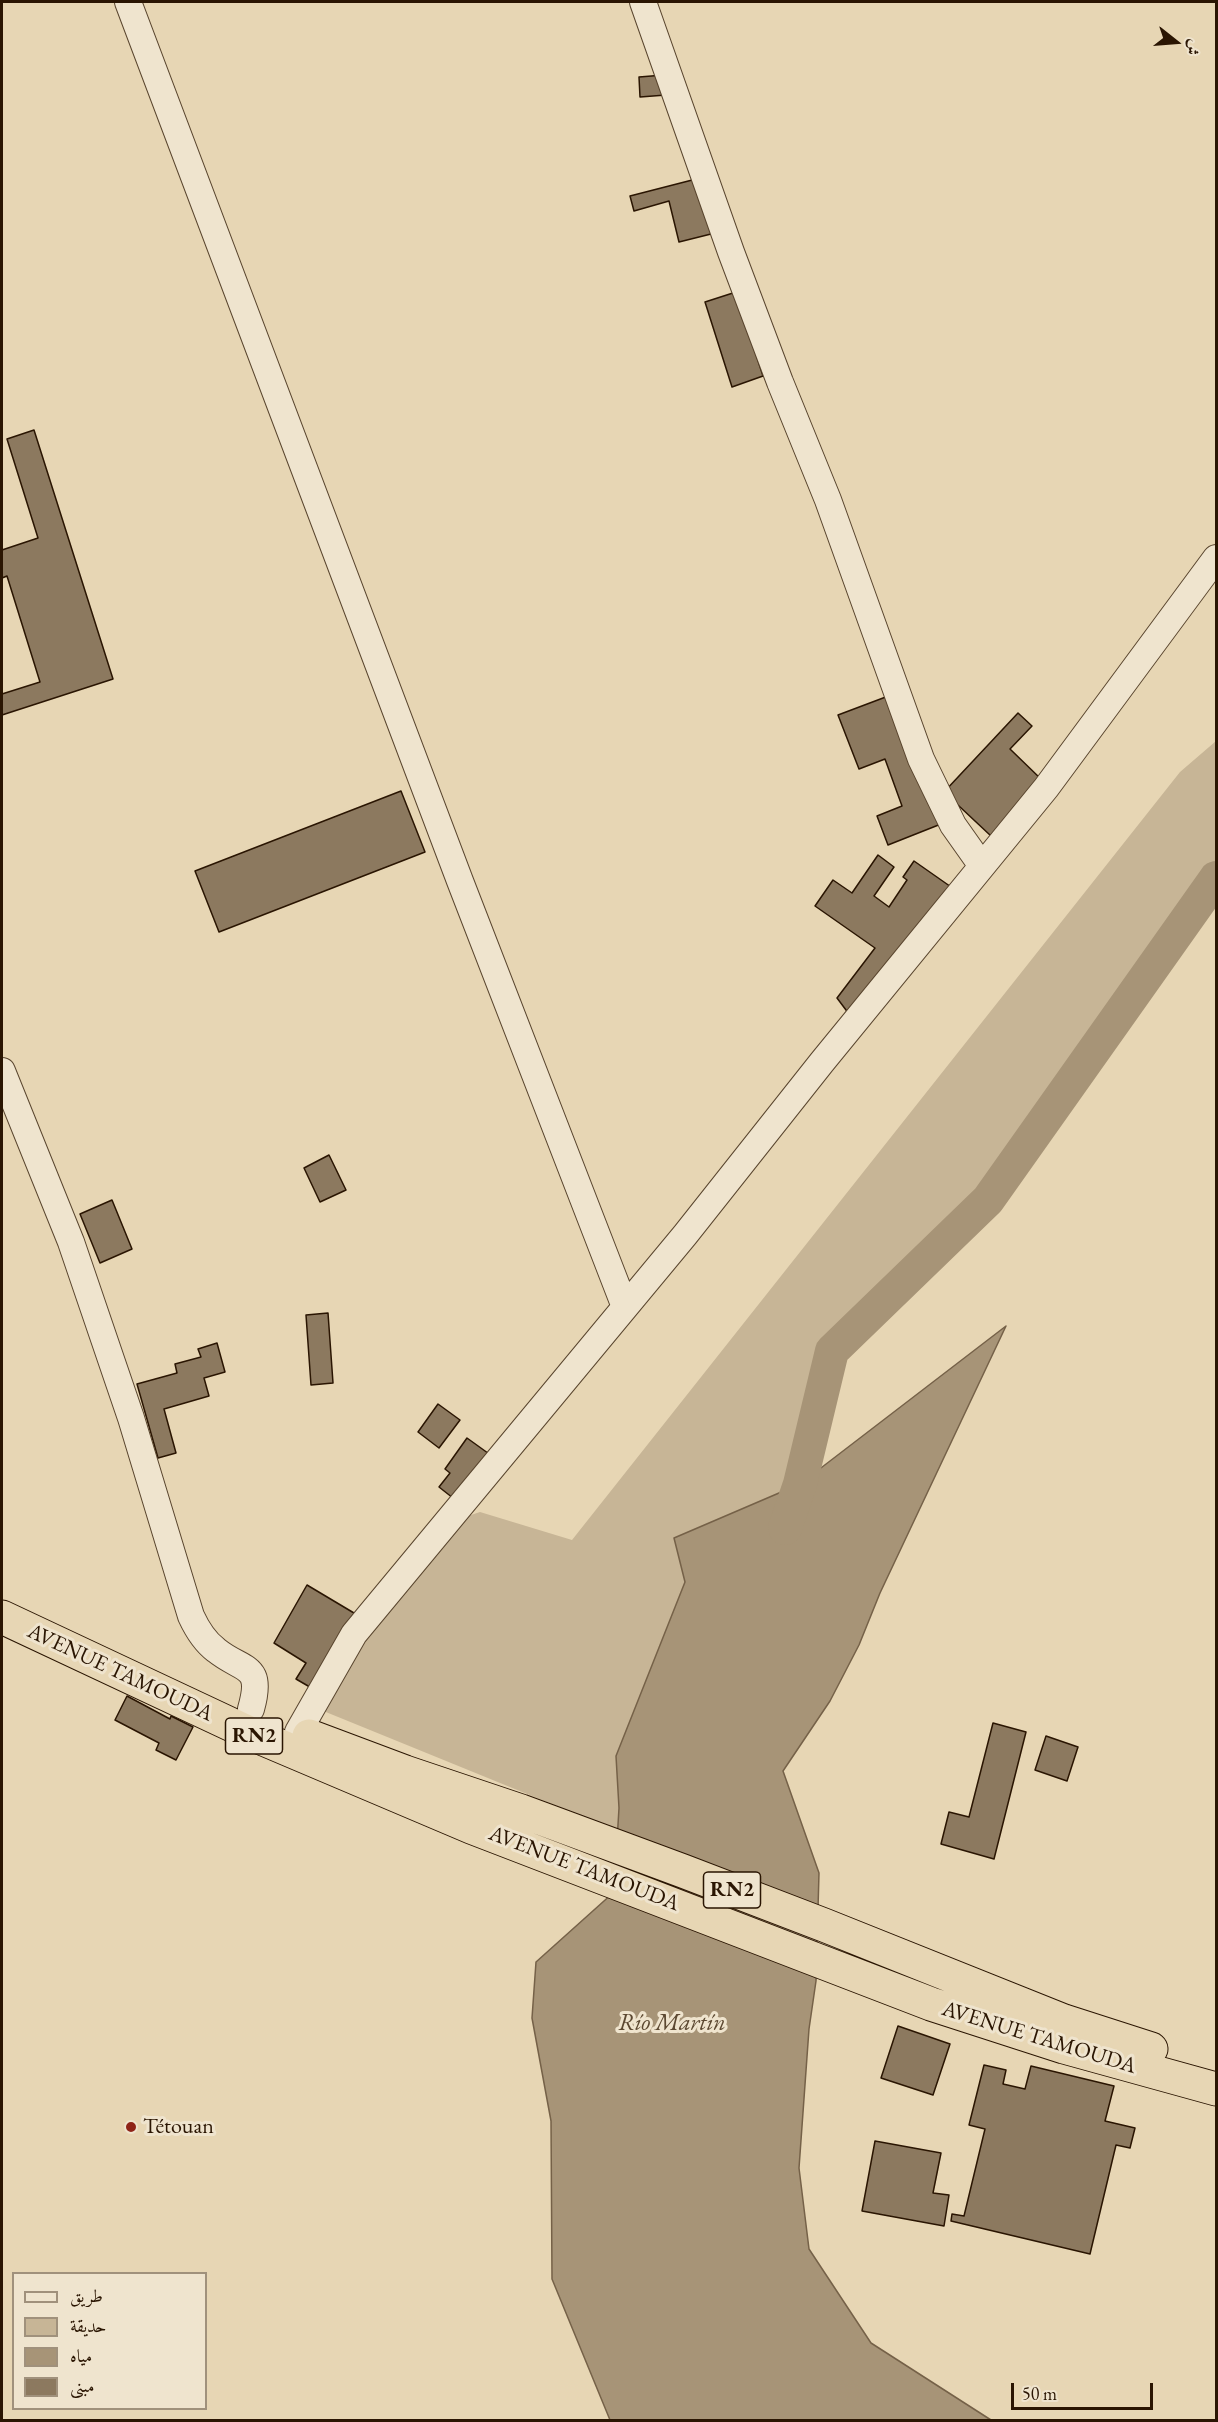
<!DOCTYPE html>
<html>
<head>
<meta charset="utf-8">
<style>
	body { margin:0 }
	#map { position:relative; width:1218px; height:2422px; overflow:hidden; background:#e7d6b4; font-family:"EB Garamond",Amiri,serif }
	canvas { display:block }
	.frame { position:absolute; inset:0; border:3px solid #2a1502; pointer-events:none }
	.legend { position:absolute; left:12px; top:2272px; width:195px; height:138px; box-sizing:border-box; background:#efe4ce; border:2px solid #a0917c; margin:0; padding:8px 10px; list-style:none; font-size:18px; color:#2a1502 }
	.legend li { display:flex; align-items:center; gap:12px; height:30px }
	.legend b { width:30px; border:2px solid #a0917c }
	.north { position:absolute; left:1146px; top:12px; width:60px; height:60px; -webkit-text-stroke:4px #efe4ce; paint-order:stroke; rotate:107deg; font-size:16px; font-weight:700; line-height:24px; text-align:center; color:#2a1502 }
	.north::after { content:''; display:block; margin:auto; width:21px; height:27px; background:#2a1502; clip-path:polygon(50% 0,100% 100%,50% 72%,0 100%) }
	.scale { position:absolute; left:1011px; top:2383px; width:142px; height:27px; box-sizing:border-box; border:3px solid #2a1502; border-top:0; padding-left:8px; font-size:18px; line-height:21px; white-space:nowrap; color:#2a1502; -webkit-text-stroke:4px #efe4ce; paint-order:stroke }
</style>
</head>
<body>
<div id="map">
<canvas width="1218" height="2422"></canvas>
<div class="frame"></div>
<ul class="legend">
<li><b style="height:8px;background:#efe4ce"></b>طريق</li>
<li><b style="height:16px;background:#c7b596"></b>حديقة</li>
<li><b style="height:16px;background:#a79477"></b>مياه</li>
<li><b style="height:16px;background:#8c795f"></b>مبنى</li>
</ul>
<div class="north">ش</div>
<div class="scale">50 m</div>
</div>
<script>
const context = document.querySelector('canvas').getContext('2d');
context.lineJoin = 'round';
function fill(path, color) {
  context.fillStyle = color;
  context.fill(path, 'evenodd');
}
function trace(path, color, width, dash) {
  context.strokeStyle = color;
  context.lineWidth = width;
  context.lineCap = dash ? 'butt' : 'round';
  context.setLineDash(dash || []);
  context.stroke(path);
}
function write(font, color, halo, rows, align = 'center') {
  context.font = font + ' "EB Garamond",serif';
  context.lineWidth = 6;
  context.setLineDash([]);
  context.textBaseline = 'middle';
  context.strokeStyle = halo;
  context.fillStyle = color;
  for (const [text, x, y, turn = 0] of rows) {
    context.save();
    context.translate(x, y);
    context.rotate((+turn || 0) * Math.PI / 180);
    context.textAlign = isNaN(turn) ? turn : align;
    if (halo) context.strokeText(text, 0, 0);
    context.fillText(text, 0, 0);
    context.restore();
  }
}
const green = new Path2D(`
	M 1216,741 L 1216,878 L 988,1200 L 832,1351 L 800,1484 L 674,1538 L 685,1582 L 616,1756 L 619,1808 L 618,1831 L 316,1708 L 441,1525 L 480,1512 L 572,1540 L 1180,772 Z`);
const water = new Path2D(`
	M 1006,1326 L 880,1593 L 859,1645 L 830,1701 L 783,1771 L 819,1873 L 816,1981 L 809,2029 L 799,2168 L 809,2249 L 871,2343 L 991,2420 L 610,2420 L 552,2279 L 551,2121 L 532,2018 L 536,1962 L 614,1892 L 619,1808 L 616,1756 L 685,1582 L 674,1538 L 800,1484 Z`);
const river = new Path2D(`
	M 785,1528 L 800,1484 L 832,1351 L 988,1200 L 1216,878`);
const building = new Path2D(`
	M 664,75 L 666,95 L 640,97 L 639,77 Z
	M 700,178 L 715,233 L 679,242 L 669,201 L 634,211 L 630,196 Z
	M 736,292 L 763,376 L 732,387 L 705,302 Z
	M 34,430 L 113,679 L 2,715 L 2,694 L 40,682 L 7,576 L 2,578 L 2,550 L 38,538 L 7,439 Z
	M 891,695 L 941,824 L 888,845 L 877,816 L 902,806 L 885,759 L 859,769 L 838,715 Z
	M 1018,713 L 1032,726 L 1010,749 L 1042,780 L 991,836 L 944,792 Z
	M 401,791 L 425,852 L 219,932 L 195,871 Z
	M 878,855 L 894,867 L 874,896 L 889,907 L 907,880 L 903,877 L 914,861 L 954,889 L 849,1014 L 837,998 L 875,948 L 815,906 L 833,880 L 852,893 Z
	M 329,1155 L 346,1190 L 320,1202 L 304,1168 Z
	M 112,1200 L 132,1249 L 100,1263 L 80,1214 Z
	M 328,1313 L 333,1383 L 311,1385 L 306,1315 Z
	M 217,1343 L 225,1372 L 204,1378 L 209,1396 L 164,1409 L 176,1453 L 158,1458 L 137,1384 L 177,1373 L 175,1364 L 201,1357 L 198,1349 Z
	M 438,1404 L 460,1420 L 439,1448 L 418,1432 Z
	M 467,1438 L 492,1456 L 458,1502 L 439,1487 L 450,1473 L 445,1469 Z
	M 307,1585 L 359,1616 L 315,1690 L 296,1679 L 306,1663 L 274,1643 Z
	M 127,1696 L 170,1719 L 171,1716 L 193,1727 L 176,1760 L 156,1750 L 159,1743 L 115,1720 Z
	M 993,1723 L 1026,1732 L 994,1859 L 941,1844 L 949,1812 L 969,1817 Z
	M 1046,1736 L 1078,1747 L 1067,1781 L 1035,1770 Z
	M 898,2026 L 950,2044 L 933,2095 L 881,2078 Z
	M 984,2065 L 1006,2070 L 1003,2084 L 1025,2089 L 1031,2066 L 1114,2086 L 1105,2121 L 1135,2128 L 1130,2148 L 1116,2145 L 1090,2254 L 951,2221 L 952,2214 L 964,2216 L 985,2129 L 969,2125 Z
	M 875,2141 L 941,2153 L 933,2193 L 949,2195 L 944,2226 L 862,2211 Z`);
const minor = new Path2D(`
	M 128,2 L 460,881 L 625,1307
	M 643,2 L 731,252 L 780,382 L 828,500 L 921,759 L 953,825 L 982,866
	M 2,1071 L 71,1242 L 131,1418 L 191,1616 C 197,1629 204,1641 216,1650 C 243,1672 264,1663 251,1709
	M 298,1732 L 354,1634 L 685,1235 L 822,1062 L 1046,788 L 1216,558`);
const highway = new Path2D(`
	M 2,1617 L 247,1732 L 471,1827 L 931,2004 L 1064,2047 L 1216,2089
	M 309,1736 L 405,1772 L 521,1811 L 683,1871 L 824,1925 L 1064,2021 L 1151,2049`);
const markers = [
	[131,2127,6,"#8f2418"]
];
const shields = [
	[254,1736,57],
	[732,1890,57]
];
const shieldNames = [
	["RN2",254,1736],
	["RN2",732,1890]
];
const streetNames = [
	["AVENUE TAMOUDA",120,1673,25],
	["AVENUE TAMOUDA",584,1869,21],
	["AVENUE TAMOUDA",1039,2038,17]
];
const poiNames = [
	["Tétouan",143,2127]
];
const waterNames = [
	["Río Martín",672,2023]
];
fill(green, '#c7b596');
fill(water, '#a79477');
trace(water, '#756148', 1.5);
trace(river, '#a79477', 34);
fill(building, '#8c795f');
trace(building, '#2a1502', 1.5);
trace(minor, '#59452e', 28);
trace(highway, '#2a1502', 35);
trace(minor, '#efe4ce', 26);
trace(highway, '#e7d6b4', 33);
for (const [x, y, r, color] of markers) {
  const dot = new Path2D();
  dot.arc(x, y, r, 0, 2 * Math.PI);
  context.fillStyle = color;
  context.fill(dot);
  trace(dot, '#efe4ce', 2);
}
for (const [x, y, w] of shields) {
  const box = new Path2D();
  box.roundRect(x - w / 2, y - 18, w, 36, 4.5);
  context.fillStyle = '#efe4ce';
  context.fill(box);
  trace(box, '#2a1502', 1.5);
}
write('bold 21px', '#2a1502', null, shieldNames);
write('22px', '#2a1502', '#efe4ce', streetNames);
write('22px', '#2a1502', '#efe4ce', poiNames, 'left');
write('italic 24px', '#5c4831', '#efe4ce', waterNames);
</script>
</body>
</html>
